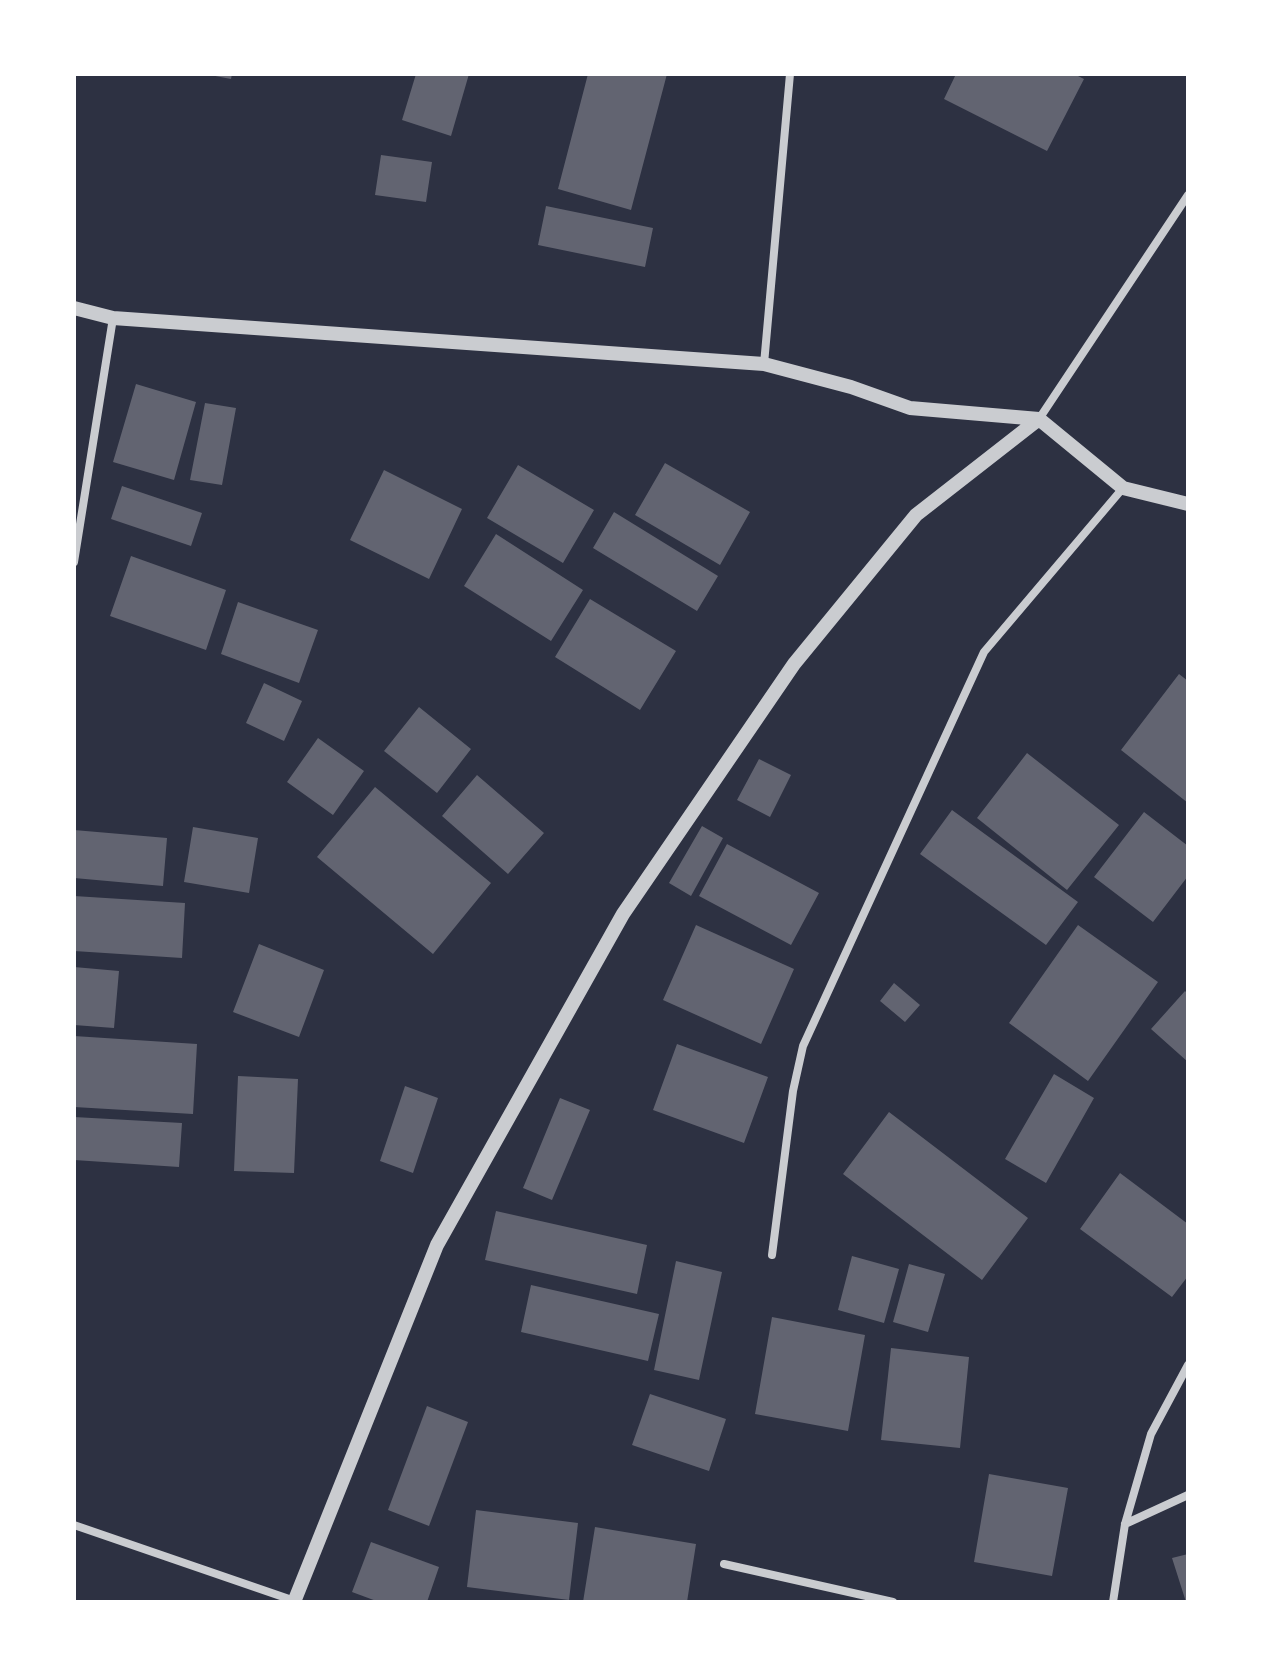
<!DOCTYPE html>
<html>
<head>
<meta charset="utf-8">
<style>
	body { margin:0 }
	#map { position:relative; width:1262px; height:1676px; overflow:hidden; background:#2d3142; font-family:"Open Sans",sans-serif }
	canvas { display:block }
	.frame { position:absolute; inset:0; border:76px solid #fff; pointer-events:none }
</style>
</head>
<body>
<div id="map">
<canvas width="1262" height="1676"></canvas>
<div class="frame"></div>
</div>
<script>
const context = document.querySelector('canvas').getContext('2d');
context.lineJoin = 'round';
function fill(path, color) {
  context.fillStyle = color;
  context.fill(path, 'evenodd');
}
function trace(path, color, width, dash) {
  context.strokeStyle = color;
  context.lineWidth = width;
  context.lineCap = dash ? 'butt' : 'round';
  context.setLineDash(dash || []);
  context.stroke(path);
}
const building = new Path2D(`
	M 205,74 L 232,74 L 231,79 Z
	M 416,74 L 469,74 L 451,136 L 402,120 Z
	M 588,74 L 667,74 L 631,210 L 558,189 Z
	M 956,74 L 1074,74 L 1084,79 L 1047,151 L 944,99 Z
	M 381,155 L 432,162 L 426,202 L 375,195 Z
	M 546,206 L 653,228 L 645,267 L 538,245 Z
	M 136,384 L 196,402 L 174,480 L 113,462 Z
	M 205,403 L 236,408 L 222,485 L 190,480 Z
	M 665,463 L 750,512 L 720,565 L 635,515 Z
	M 518,465 L 594,510 L 563,563 L 487,518 Z
	M 384,470 L 462,509 L 429,579 L 350,540 Z
	M 122,486 L 202,513 L 191,546 L 111,519 Z
	M 614,512 L 718,576 L 697,611 L 593,548 Z
	M 496,534 L 583,590 L 551,641 L 464,586 Z
	M 131,556 L 226,590 L 206,650 L 110,616 Z
	M 590,599 L 676,651 L 640,710 L 555,657 Z
	M 238,602 L 318,630 L 299,683 L 221,654 Z
	M 1179,674 L 1188,681 L 1188,803 L 1121,750 Z
	M 264,683 L 302,701 L 284,741 L 246,723 Z
	M 419,707 L 471,749 L 437,793 L 384,751 Z
	M 318,738 L 364,771 L 333,815 L 287,782 Z
	M 1027,753 L 1119,825 L 1067,890 L 977,818 Z
	M 759,759 L 791,775 L 770,817 L 737,800 Z
	M 477,775 L 544,833 L 508,874 L 442,816 Z
	M 375,787 L 491,883 L 433,954 L 317,857 Z
	M 952,810 L 1078,902 L 1046,945 L 920,854 Z
	M 1144,812 L 1188,846 L 1188,876 L 1153,922 L 1094,877 Z
	M 702,826 L 723,838 L 691,896 L 669,883 Z
	M 193,827 L 258,838 L 249,893 L 184,882 Z
	M 74,830 L 167,838 L 163,886 L 74,878 Z
	M 727,844 L 819,893 L 791,945 L 699,896 Z
	M 74,896 L 185,903 L 182,958 L 74,951 Z
	M 696,925 L 794,969 L 761,1044 L 663,1000 Z
	M 1078,925 L 1158,982 L 1088,1081 L 1009,1023 Z
	M 259,944 L 324,970 L 299,1037 L 233,1012 Z
	M 74,967 L 119,971 L 114,1028 L 74,1025 Z
	M 894,983 L 920,1005 L 905,1022 L 880,1001 Z
	M 1185,991 L 1188,994 L 1188,1062 L 1151,1029 Z
	M 74,1036 L 197,1044 L 193,1114 L 74,1107 Z
	M 677,1044 L 768,1077 L 744,1143 L 653,1110 Z
	M 1054,1074 L 1094,1098 L 1046,1183 L 1005,1159 Z
	M 238,1076 L 298,1079 L 294,1173 L 234,1171 Z
	M 405,1086 L 438,1098 L 413,1173 L 380,1161 Z
	M 560,1098 L 590,1110 L 552,1200 L 523,1188 Z
	M 889,1112 L 1028,1218 L 982,1280 L 843,1174 Z
	M 74,1117 L 182,1123 L 179,1167 L 74,1160 Z
	M 1120,1173 L 1188,1224 L 1188,1276 L 1172,1297 L 1080,1229 Z
	M 496,1211 L 647,1245 L 637,1294 L 485,1260 Z
	M 852,1256 L 899,1269 L 884,1323 L 838,1310 Z
	M 676,1261 L 722,1272 L 699,1380 L 654,1370 Z
	M 909,1264 L 945,1274 L 928,1332 L 893,1322 Z
	M 531,1285 L 659,1314 L 648,1361 L 521,1332 Z
	M 772,1317 L 865,1335 L 848,1431 L 755,1414 Z
	M 891,1348 L 969,1357 L 960,1448 L 881,1440 Z
	M 650,1394 L 726,1419 L 709,1471 L 632,1445 Z
	M 427,1406 L 468,1422 L 429,1526 L 388,1510 Z
	M 989,1474 L 1068,1488 L 1052,1576 L 974,1562 Z
	M 476,1510 L 578,1523 L 569,1600 L 467,1587 Z
	M 595,1527 L 696,1544 L 687,1602 L 583,1602 Z
	M 371,1542 L 439,1567 L 427,1602 L 379,1602 L 352,1592 Z
	M 1188,1554 L 1188,1602 L 1186,1602 L 1172,1558 Z`);
const minor = new Path2D(`
	M 764,364 L 790,74
	M 1039,419 L 1188,195
	M 74,562 L 113,318
	M 772,1255 L 793,1091 L 803,1046 L 984,652 L 1123,488
	M 1125,1524 L 1188,1495
	M 74,1525 L 295,1601
	M 724,1564 L 893,1602
	M 1113,1602 L 1125,1524 L 1151,1434 L 1188,1365`);
const tertiary = new Path2D(`
	M 74,308 L 113,318 L 764,364 L 851,387 L 910,408 L 1039,419 L 1123,488 L 1188,504
	M 294,1602 L 437,1245 L 623,914 L 794,664 L 916,515 L 1039,419`);
fill(building, '#626471');
trace(minor, '#caccd0', 8);
trace(tertiary, '#caccd0', 14);
</script>
</body>
</html>
